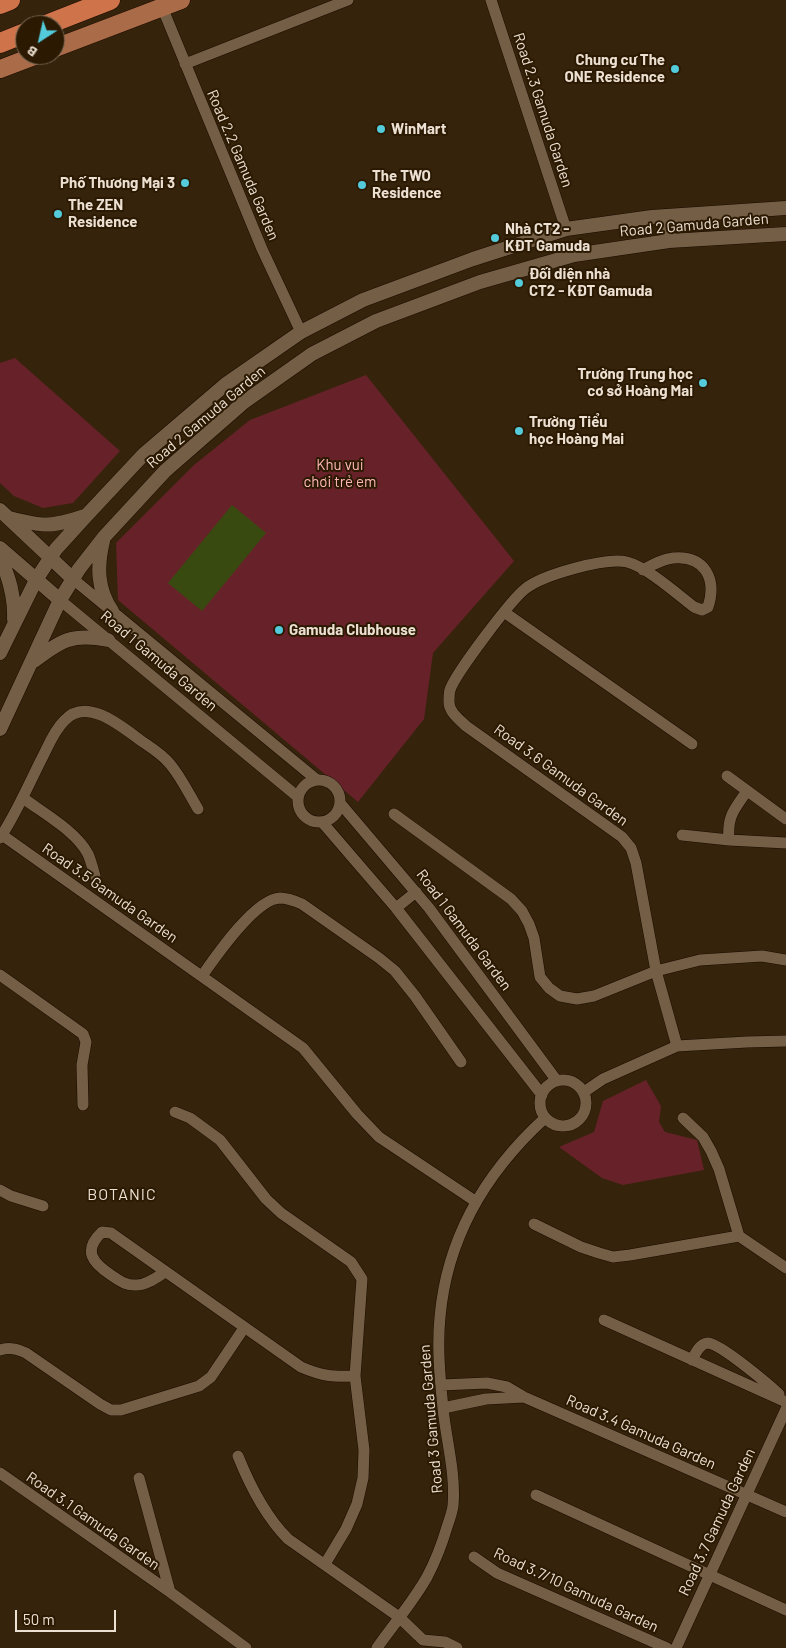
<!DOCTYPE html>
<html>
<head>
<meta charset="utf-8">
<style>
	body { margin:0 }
	#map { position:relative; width:786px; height:1648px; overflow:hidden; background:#35230b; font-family:Barlow,sans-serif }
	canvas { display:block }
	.north { position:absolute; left:15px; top:15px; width:50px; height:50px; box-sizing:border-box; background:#2b1902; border:1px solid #786955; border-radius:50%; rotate:215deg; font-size:14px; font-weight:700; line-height:20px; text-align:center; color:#ece0d2 }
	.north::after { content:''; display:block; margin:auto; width:18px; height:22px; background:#53cbda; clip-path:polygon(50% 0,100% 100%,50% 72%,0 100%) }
	.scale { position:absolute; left:15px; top:1610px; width:101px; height:22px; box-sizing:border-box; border:2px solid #ece0d2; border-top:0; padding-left:6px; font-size:15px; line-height:18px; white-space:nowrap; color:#ece0d2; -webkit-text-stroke:4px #2b1902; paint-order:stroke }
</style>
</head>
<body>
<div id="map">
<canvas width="786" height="1648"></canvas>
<div class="north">B</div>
<div class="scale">50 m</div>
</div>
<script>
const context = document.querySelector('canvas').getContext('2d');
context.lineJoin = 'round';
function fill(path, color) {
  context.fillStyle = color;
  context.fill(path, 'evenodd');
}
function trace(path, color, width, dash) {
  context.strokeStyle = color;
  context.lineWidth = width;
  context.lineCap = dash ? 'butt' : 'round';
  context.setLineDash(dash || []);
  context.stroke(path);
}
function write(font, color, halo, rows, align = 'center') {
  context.font = font + ' Barlow,sans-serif';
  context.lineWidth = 4;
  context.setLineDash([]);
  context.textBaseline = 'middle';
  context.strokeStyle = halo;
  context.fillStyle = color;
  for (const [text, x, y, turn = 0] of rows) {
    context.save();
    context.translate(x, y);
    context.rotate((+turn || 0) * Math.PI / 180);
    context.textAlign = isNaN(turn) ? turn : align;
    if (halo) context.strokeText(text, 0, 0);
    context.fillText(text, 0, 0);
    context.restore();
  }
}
const green = new Path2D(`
	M 15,358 L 120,451 L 73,503 L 43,508 L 14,496 L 0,483 L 0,363 Z
	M 366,375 L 514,561 L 433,653 L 424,719 L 358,802 L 118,600 L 116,543 L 194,465 L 250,420 Z
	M 646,1080 L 661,1106 L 659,1122 L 665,1132 L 697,1140 L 704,1170 L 623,1185 L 602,1178 L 559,1147 L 594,1132 L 603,1101 Z`);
const water = new Path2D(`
	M 232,505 L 266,533 L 202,611 L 168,583 Z`);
const minor = new Path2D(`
	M 491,0 L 566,229
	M 162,7 L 262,249 L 301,332
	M 185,64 L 348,0
	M 643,570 C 652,565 662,559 673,558 C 705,555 717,579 708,607 L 702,610 L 694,607 C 677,594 647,567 627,562 C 606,557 542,575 525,589 C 511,600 455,674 450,690 C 449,693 449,698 449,702 C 449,712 459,719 466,726 L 622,837 L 631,848 L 636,863 L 656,971 L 677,1046
	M 73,579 L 317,780
	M 60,600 L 298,797
	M 504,612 L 692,744
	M 727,776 L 786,819
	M298 801a21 21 0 1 1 42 0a21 21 0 1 1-42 0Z
	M 23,798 C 43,813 76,831 88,854 C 91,861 93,869 95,876
	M 340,803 L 429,908 L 557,1081
	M 394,814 L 511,899 L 522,911 L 529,924 L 534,938 L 540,977 L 549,988 L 560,996 L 577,999 L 594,996 L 656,971 L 700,960 L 762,956 L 786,960
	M 322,822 L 396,908 L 542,1095
	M 2,835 L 303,1048 L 357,1114 L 379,1137 L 475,1201
	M 682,835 L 729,840 L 786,843
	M 0,838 C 16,814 28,786 41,760 C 48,747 53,732 64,721 C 86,696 121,726 140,740 C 150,747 162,754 170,764 C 181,777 189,794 198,809
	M 729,840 C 727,816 734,810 747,791
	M 396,908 L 416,892
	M 0,975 L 83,1034 L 86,1042 L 82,1065 L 83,1105
	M 202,976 C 216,956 255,899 280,898 C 288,898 295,901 302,904 L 379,958 L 395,971 L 415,996 L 461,1062
	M540 1103a23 23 0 1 1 46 0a23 23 0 1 1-46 0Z
	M 584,1092 L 603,1079 L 677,1046 L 747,1042 L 786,1041
	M 175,1112 L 190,1118 L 220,1140 L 266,1199 L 281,1213 L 351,1262 L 362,1279 L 355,1376 L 364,1450 L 363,1478 L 357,1504 L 346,1529 L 325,1564
	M 683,1118 L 703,1137 L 711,1151 L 719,1169 L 739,1236 L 786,1268
	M 0,1190 L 11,1196 L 43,1206
	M 534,1224 L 581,1247 L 599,1253 L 613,1257 L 630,1255 L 739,1236
	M 165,1272 C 157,1277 147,1285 137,1285 C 126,1286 120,1281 111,1275 C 93,1263 82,1251 102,1232 L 111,1233 L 301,1367 C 322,1376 332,1377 355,1376
	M 604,1320 L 786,1402
	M 0,1350 C 10,1347 17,1349 26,1353 L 100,1404 L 111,1410 L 121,1410 L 199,1386 L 211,1377 L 244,1328
	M 692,1360 C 695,1354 700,1343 708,1343 C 721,1344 768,1384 779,1394
	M 441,1385 L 487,1383 L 507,1387 L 524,1397 L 786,1512
	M 443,1408 L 486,1399 L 524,1397
	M 238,1456 C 250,1486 265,1516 288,1539 L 399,1617 L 423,1640 L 445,1642 L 457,1648
	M 0,1473 L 170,1592 L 246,1648
	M 139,1478 L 170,1592
	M 536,1495 L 786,1610
	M 474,1557 L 497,1573 L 667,1648
	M 377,1648 C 393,1625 413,1602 427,1577 C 435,1562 442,1544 447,1527 C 449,1521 452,1513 453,1506 C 456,1473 446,1440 443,1408 C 440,1378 437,1347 440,1317 C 447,1237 487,1171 545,1118
	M 676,1648 L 786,1409`);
const tertiary = new Path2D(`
	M 666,216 L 669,241
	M 0,510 L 73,579
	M 9,518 C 44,527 52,527 85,516
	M 103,541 C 97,566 97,589 112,611
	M 0,548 L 60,600
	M 0,557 C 9,577 15,596 14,619
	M 0,653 L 36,580 L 56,549 L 86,516 L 144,454 L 226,384 L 301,332 L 363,300 L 473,259 L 566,229 L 652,217 L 786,208
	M 34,661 C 61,640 73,633 108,640
	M 0,729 L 60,600 L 79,569 L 104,537 L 165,471 L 244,402 L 312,354 L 376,321 L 480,282 L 574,255 L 669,241 L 786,234`);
const primary = new Path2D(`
	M 55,48 L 181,0
	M 0,69 L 37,55`);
const motorway = new Path2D(`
	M 0,4 L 10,0
	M 46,25 L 110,0
	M 0,43 L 25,33`);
const markers = [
	[675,69,5,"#53cbda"],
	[381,129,5,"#53cbda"],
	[185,183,5,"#53cbda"],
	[362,185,5,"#53cbda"],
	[58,214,5,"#53cbda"],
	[495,238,5,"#53cbda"],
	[519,283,5,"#53cbda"],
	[703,383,5,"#53cbda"],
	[519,431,5,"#53cbda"],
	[279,630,5,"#53cbda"]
];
const poiNames = [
	["Chung cư The",665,60,"right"],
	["ONE Residence",665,77,"right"],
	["WinMart",391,129],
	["The TWO",372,176],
	["Residence",372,193],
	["Phố Thương Mại 3",175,183,"right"],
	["The ZEN",68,205],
	["Residence",68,222],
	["Nhà CT2 -",505,229],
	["KĐT Gamuda",505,246],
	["Đối diện nhà",529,274],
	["CT2 - KĐT Gamuda",529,291],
	["Trường Trung học",693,374,"right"],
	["cơ sở Hoàng Mai",693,391,"right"],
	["Trường Tiểu",529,422],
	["học Hoàng Mai",529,439],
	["Gamuda Clubhouse",289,630]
];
const streetNames = [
	["Road 2.3 Gamuda Garden",543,110,72],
	["Road 2.2 Gamuda Garden",243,165,67],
	["Road 2 Gamuda Garden",694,225,-5],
	["Road 2 Gamuda Garden",206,417,-40],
	["Road 1 Gamuda Garden",159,661,40],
	["Road 3.6 Gamuda Garden",561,775,36],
	["Road 3.5 Gamuda Garden",110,893,35],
	["Road 1 Gamuda Garden",464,930,53],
	["Road 3 Gamuda Garden",431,1419,-95],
	["Road 3.4 Gamuda Garden",641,1432,24],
	["Road 3.1 Gamuda Garden",93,1521,35],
	["Road 3.7 Gamuda Garden",717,1522,-65],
	["Road 3.7/10 Gamuda Garden",576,1590,25]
];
const parkNames = [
	["Khu vui",340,465],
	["chơi trẻ em",340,482]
];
const neighbourhoodNames = [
	["BOTANIC",122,1195]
];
fill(green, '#672229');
fill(water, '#384a0f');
trace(minor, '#1c0b00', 12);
trace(tertiary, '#1c0b00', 15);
trace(primary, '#1c0b00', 19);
trace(motorway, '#1c0b00', 21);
trace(minor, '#745f46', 11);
trace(tertiary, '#745f46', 14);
trace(primary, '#aa6b48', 18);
trace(motorway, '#ce734a', 20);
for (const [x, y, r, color] of markers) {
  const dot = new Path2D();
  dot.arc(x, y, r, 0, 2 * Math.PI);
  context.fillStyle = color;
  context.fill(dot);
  trace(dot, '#2b1902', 2);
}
write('bold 15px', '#ece0d2', '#2b1902', poiNames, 'left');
write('15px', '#ece0d2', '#2b1902', streetNames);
write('15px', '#ffb8ba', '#2b1902', parkNames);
context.letterSpacing = '1px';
write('16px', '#ece0d2', '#2b1902', neighbourhoodNames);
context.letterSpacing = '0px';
</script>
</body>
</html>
